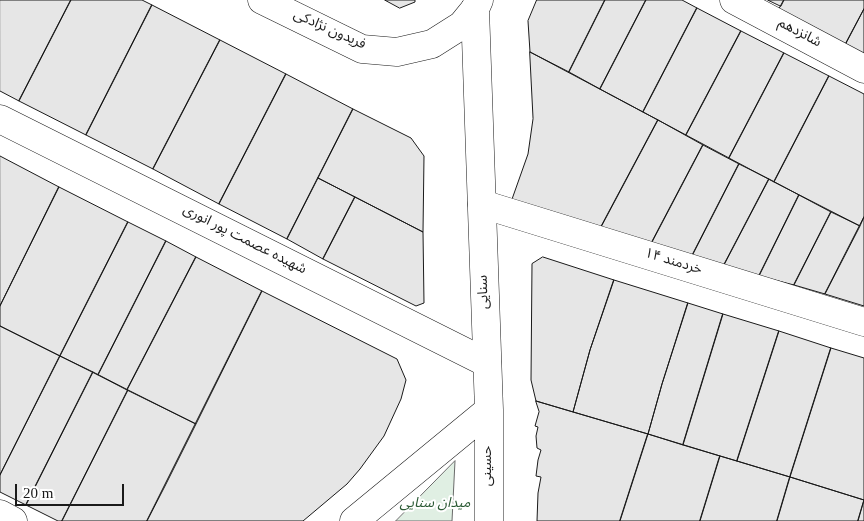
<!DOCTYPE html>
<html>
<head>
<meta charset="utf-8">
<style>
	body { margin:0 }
	#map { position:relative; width:864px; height:521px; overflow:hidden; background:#fff; font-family:Georgia,serif }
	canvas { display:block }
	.scale { position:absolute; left:15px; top:484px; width:109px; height:22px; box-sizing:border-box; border:2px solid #1a1a1a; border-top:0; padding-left:6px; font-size:15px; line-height:18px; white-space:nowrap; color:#1a1a1a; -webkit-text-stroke:4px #fff; paint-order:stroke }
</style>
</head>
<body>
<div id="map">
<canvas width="864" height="521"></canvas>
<div class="scale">20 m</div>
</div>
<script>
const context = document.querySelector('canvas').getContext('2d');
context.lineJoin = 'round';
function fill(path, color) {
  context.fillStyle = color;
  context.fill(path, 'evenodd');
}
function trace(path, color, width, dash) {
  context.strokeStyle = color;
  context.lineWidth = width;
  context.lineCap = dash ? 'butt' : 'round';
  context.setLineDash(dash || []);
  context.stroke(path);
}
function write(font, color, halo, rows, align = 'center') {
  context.font = font + ' Georgia,"Noto Sans Arabic",serif';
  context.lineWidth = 4;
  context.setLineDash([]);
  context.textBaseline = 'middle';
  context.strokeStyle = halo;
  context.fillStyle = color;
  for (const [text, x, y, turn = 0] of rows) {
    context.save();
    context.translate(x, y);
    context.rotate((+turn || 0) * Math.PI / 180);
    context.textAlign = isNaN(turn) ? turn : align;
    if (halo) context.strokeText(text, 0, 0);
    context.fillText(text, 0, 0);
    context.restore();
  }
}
const green = new Path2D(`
	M 455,461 L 452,521 L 396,521 Z`);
const building = new Path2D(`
	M 0,0 L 71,0 L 19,101 L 0,91 Z
	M 71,0 L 142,0 L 152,5 L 86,135 L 19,101 Z
	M 385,0 L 415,0 L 415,2 L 400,8 Z
	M 537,0 L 605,0 L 569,72 L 530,52 L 528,21 Z
	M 605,0 L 646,0 L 600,89 L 569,72 Z
	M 646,0 L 682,0 L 697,8 L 643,112 L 600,89 Z
	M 768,0 L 784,0 L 781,6 Z
	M 784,0 L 864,0 L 864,9 L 843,49 L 776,15 Z
	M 152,5 L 220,40 L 153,169 L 86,135 Z
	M 697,8 L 741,31 L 686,135 L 643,112 Z
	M 864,9 L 864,60 L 843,49 Z
	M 741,31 L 784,53 L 729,158 L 686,135 Z
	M 220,40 L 286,74 L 219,204 L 153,169 Z
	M 530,52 L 658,120 L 600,229 L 511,202 L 528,154 L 533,119 Z
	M 784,53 L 829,76 L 774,182 L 729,158 Z
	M 286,74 L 353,109 L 287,239 L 219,204 Z
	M 829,76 L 864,94 L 864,217 L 860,226 L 774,182 Z
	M 353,109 L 411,138 L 424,156 L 423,232 L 318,178 Z
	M 658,120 L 703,145 L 651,244 L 600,229 Z
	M 703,145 L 739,164 L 692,256 L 651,244 Z
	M 0,156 L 59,187 L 0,306 Z
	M 739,164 L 769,179 L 724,265 L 692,256 Z
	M 318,178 L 355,197 L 323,259 L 287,239 Z
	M 769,179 L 799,195 L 759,276 L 724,265 Z
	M 59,187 L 128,222 L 60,356 L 0,326 L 0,306 Z
	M 799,195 L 831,212 L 794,285 L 759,276 Z
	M 355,197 L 423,232 L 424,303 L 416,306 L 323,259 Z
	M 831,212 L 860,226 L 825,294 L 794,285 Z
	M 864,217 L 864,306 L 825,294 Z
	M 128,222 L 166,241 L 98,375 L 60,356 Z
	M 166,241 L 196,257 L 127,390 L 98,375 Z
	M 196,257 L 262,291 L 196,424 L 127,390 Z
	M 543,257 L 614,280 L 590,350 L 573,412 L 536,401 L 531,380 L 532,264 Z
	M 614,280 L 688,303 L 662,384 L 648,434 L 573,412 L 590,350 Z
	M 262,291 L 397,359 L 406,380 L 401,399 L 384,436 L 360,469 L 347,484 L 303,521 L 147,521 Z
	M 688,303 L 723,314 L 683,445 L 648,434 L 662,384 Z
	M 723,314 L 779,331 L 737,461 L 683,445 Z
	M 0,326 L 60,356 L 0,475 Z
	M 779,331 L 831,348 L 790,477 L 737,461 Z
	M 831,348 L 864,358 L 864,500 L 790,477 Z
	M 60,356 L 93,372 L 26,505 L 0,492 L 0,475 Z
	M 93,372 L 128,390 L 62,521 L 58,521 L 26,505 Z
	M 128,390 L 196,424 L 165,486 L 147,521 L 62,521 Z
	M 536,401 L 648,434 L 620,521 L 537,521 L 538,493 L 541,477 L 536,476 L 538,460 L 541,450 L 537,448 L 536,436 L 538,427 L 535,426 L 539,412 Z
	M 648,434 L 720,456 L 700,521 L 620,521 Z
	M 720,456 L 790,477 L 777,521 L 700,521 Z
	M 790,477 L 864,500 L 858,521 L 777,521 Z
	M 864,500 L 864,521 L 858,521 Z`);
const minor = new Path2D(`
	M 262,0 L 362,49 L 397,52 L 432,44 L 462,25 L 475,9
	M 734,0 L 864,69
	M 0,119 L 487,363
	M 482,204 L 864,322
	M 0,514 L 13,521`);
const tertiary = new Path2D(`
	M 479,0 L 475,9 L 489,410 L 489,521
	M 354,521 L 489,410`);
const streetNames = [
	["فریدون نژادکی",329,31,24],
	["شانزدهم",799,34,28],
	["شهیده عصمت پور انوری",244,241,27],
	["خردمند ۱۴",673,263,17],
	["سنایی",485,292,-92],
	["حسینی",489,466,-90]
];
const parkNames = [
	["میدان سنایی",435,505]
];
fill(green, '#e0efe3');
trace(green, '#6a6a6a', 1);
fill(building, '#e6e6e6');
trace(building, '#1a1a1a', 1);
trace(minor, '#1a1a1a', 29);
trace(tertiary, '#1a1a1a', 29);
trace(minor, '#fff', 28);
trace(tertiary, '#fff', 28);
write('14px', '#1a1a1a', '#fff', streetNames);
write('italic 14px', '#2b5a34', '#fff', parkNames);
</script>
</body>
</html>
